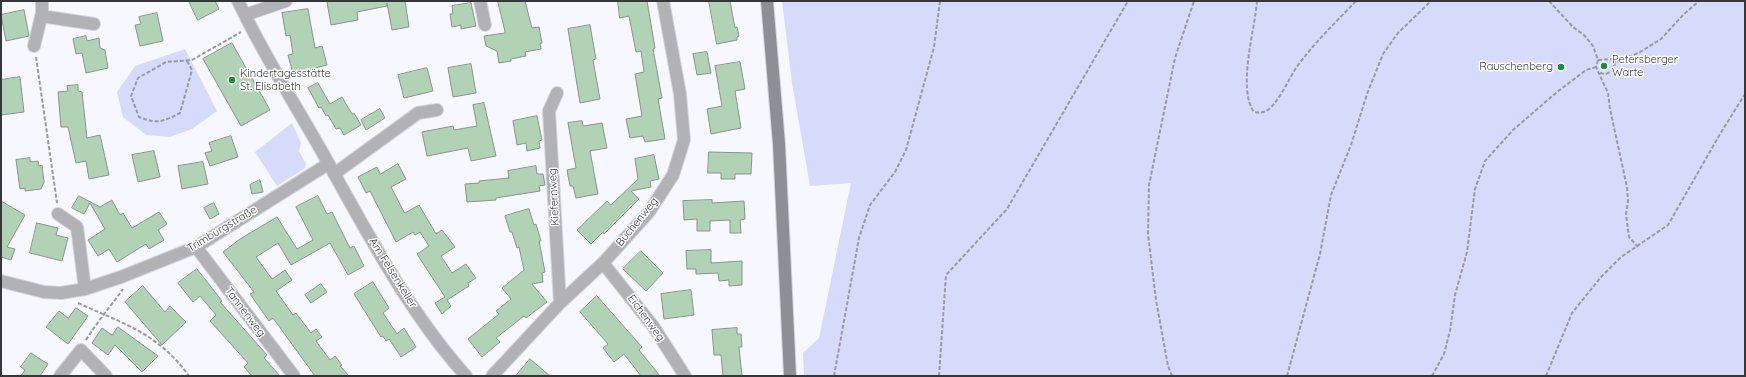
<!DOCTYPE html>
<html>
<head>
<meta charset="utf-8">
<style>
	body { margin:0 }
	#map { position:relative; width:1746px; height:377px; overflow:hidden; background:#f7f8ff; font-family:Quicksand,sans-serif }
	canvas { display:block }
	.frame { position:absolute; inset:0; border:2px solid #36373b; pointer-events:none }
</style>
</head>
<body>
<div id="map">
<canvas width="1746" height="377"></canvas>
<div class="frame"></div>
</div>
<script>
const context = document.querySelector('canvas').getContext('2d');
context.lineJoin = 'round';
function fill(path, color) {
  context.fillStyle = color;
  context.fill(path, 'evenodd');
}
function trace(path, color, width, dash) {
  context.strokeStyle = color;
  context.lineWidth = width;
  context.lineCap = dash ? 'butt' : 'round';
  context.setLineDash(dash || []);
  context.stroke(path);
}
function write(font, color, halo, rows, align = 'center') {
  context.font = font + ' Quicksand,sans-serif';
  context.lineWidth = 3;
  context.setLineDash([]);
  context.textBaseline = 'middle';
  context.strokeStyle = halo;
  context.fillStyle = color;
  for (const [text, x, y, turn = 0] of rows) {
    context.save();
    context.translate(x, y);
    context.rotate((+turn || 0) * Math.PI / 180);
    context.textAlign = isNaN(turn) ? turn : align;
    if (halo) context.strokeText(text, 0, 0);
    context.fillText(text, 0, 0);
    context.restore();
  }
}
const green = new Path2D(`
	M 782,1 L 1745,1 L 1745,376 L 804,376 L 803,353 L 819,338 L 851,183 L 810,186 L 792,83 Z
	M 185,49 L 217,111 L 192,129 L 170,137 L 146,135 L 123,117 L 117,92 L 135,66 Z
	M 292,123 L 301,143 L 299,151 L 306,164 L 305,168 L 277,186 L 255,152 Z`);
const building = new Path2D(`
	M 189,1 L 215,1 L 219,9 L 198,20 Z
	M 333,1 L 405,1 L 409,27 L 392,30 L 387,3 L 387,6 L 357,12 L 358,20 L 331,25 L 327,2 Z
	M 498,1 L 525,1 L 532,28 L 539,27 L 542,43 L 540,44 L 541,49 L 525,52 L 526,56 L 511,59 L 511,61 L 499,63 L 497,51 L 486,46 L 484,36 L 505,33 Z
	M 618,1 L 647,1 L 655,48 L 653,49 L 662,98 L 658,99 L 665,139 L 645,142 L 643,136 L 630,138 L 626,119 L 642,116 L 635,74 L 644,72 L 641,51 L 636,52 L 629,16 L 620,18 Z
	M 709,1 L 730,1 L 735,28 L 737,27 L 739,36 L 737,37 L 737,40 L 717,44 Z
	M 471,3 L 476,26 L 461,29 L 461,25 L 452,27 L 450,14 L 453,14 L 452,6 Z
	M 308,9 L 315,48 L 322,46 L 327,65 L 293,74 L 288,55 L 293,54 L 290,35 L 286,36 L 282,13 Z
	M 24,10 L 29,36 L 6,41 L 1,15 Z
	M 157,13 L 163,41 L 140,46 L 135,25 L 141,24 L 139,17 Z
	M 590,25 L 596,59 L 593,60 L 600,99 L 580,103 L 568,29 Z
	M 86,36 L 87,41 L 99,38 L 100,48 L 105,50 L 108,68 L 86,73 L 82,53 L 76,54 L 73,39 Z
	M 232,43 L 270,110 L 241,126 L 203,59 Z
	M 707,52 L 711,73 L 697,75 L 693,54 Z
	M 740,62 L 745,89 L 735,91 L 741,128 L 711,134 L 707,109 L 722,106 L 715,66 Z
	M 471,64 L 476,93 L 453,97 L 448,68 Z
	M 427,68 L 433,91 L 404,98 L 398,75 Z
	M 20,77 L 24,112 L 1,115 L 1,80 Z
	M 318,83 L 330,104 L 342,97 L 352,114 L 354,113 L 361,125 L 344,135 L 340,128 L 336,129 L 328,115 L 326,116 L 321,107 L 319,108 L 308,88 Z
	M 78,85 L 78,91 L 82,92 L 87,138 L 100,135 L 109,175 L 89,179 L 86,161 L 76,163 L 68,127 L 61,127 L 58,92 L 68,91 L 67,86 Z
	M 484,103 L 496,156 L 471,161 L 468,148 L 427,156 L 422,132 L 453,126 L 454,130 L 477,126 L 473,105 Z
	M 380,109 L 385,118 L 366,130 L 361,120 Z
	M 537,116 L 542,140 L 539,141 L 540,148 L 527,151 L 526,143 L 517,145 L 513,121 Z
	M 582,121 L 583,126 L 602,123 L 607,148 L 590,151 L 598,194 L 576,198 L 573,186 L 570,186 L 567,170 L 576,168 L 568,123 Z
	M 231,136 L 238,157 L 210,166 L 205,153 L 212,151 L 209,143 Z
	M 154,151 L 160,177 L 138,182 L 132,155 Z
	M 709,152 L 752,153 L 751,174 L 735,174 L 735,179 L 721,179 L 721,173 L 708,173 Z
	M 654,155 L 659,179 L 650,181 L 651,187 L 631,191 L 639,199 L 604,234 L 603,232 L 591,244 L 577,230 L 607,201 L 611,205 L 638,179 L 635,159 Z
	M 30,158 L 30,162 L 38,161 L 39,166 L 42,165 L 44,182 L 41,189 L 25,191 L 25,188 L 20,189 L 16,160 Z
	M 203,162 L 208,184 L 182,189 L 178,166 Z
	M 398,164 L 406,179 L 391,187 L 404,212 L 405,213 L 419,205 L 436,234 L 442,230 L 455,247 L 441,256 L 452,273 L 466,264 L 476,278 L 468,283 L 469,286 L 447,300 L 451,306 L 442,314 L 435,303 L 445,297 L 417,254 L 429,246 L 420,232 L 415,235 L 413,232 L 396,242 L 370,191 L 366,193 L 358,177 L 377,167 L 380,174 Z
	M 536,166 L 537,174 L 543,174 L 545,185 L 539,186 L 540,191 L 496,198 L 496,200 L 467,202 L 465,184 L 479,183 L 479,181 L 509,178 L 508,171 Z
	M 260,180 L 263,192 L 252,194 L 250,185 Z
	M 79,196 L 100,207 L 112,200 L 120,215 L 123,213 L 132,228 L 159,212 L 167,224 L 158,230 L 164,240 L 149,249 L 146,244 L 117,262 L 109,249 L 98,256 L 88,240 L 105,229 L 90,203 L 84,214 L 72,208 Z
	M 318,196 L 327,214 L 332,212 L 350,248 L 354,246 L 364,266 L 348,275 L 330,243 L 291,265 L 278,243 L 256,257 L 272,279 L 285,270 L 292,280 L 276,291 L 293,315 L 296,313 L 311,333 L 316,329 L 322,337 L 316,341 L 330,360 L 335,356 L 342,365 L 340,366 L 349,376 L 315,376 L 273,318 L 269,321 L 250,294 L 254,292 L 223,252 L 240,239 L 277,217 L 297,249 L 313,240 L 296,207 Z
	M 712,200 L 712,203 L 744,201 L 745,219 L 740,220 L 741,233 L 730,233 L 730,220 L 710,221 L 710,231 L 697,231 L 697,219 L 684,220 L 683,201 Z
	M 1,201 L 25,215 L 7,247 L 15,249 L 11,260 L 1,257 Z
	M 214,203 L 219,214 L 210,219 L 204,208 Z
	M 529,209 L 534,225 L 536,224 L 541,241 L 539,241 L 545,272 L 542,273 L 543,282 L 532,284 L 547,302 L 526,318 L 524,316 L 496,338 L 500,342 L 482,357 L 468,339 L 499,314 L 496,311 L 511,299 L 502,288 L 524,270 L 519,247 L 517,248 L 512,232 L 510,232 L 505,216 Z
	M 37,223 L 58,228 L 56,235 L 68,238 L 62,261 L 30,253 Z
	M 711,250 L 711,263 L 742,261 L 742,285 L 729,286 L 729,280 L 719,281 L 718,273 L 696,274 L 696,269 L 687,269 L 686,251 Z
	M 641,251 L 663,273 L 646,291 L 623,269 Z
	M 197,269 L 222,301 L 220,302 L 267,355 L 264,358 L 280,376 L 252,376 L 244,367 L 248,363 L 210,321 L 216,315 L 200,296 L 193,302 L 178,283 Z
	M 373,282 L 389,308 L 383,313 L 397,334 L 404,328 L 416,347 L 401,357 L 389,339 L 386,341 L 383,336 L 381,337 L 354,294 Z
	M 321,284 L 327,292 L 311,303 L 305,295 Z
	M 143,286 L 165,312 L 170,306 L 186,322 L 162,345 L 125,302 Z
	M 691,290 L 694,315 L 664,319 L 661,294 Z
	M 597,296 L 642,347 L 639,350 L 660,376 L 641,376 L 624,354 L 614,362 L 603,348 L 608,344 L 580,312 Z
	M 76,308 L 88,316 L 68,344 L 46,327 L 59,311 L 68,318 Z
	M 118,327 L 158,356 L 142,372 L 115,345 L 108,355 L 92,343 L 102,328 L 112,335 Z
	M 737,328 L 737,334 L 741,334 L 742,347 L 739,347 L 742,376 L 723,376 L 721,355 L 714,355 L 712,330 Z
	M 31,353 L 48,364 L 40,376 L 21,376 L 25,370 L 21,367 Z
	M 530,359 L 550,376 L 516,376 Z`);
const path = new Path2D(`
	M 1257,1 C 1255,30 1237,88 1254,112 C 1260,113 1264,113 1269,109 C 1281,98 1287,82 1296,68 C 1314,43 1335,23 1356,1
	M 1549,1 L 1573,27 L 1584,35 L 1593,46 L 1598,60 L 1596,67 L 1608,93 L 1610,109 L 1627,187 L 1628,201 L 1626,214 L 1629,237 L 1638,247
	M 36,57 L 57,203
	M 1598,60 L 1613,59 L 1615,63
	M 187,61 L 192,70 L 180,113 C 163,122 157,124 139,117 L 131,96 L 138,78 L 166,62 L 192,60 L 241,32
	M 1600,73 L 1606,74 L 1613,70 L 1615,63 L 1640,52 L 1661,39 L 1683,15 L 1699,1
	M 78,303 C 124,324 158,333 189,376
	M 86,340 C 97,322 111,306 123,289
	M 834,376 L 859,238 L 870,205 L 895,172 L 906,150 L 934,47 L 940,1
	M 939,376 L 946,275 L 1007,209 L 1128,1
	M 1172,376 L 1168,366 L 1156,300 L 1148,234 L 1149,185 L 1175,58 L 1194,1
	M 1287,376 L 1320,254 L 1331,195 L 1351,145 L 1367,94 L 1383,54 L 1398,33 L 1431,1
	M 1432,376 L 1444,354 L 1450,331 L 1455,295 L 1467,252 L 1475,189 L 1485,161 L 1513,130 L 1557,92 L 1586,70 L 1596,67
	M 1546,376 L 1572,313 L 1601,277 L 1621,257 L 1668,225 L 1720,134 L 1745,94`);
const street = new Path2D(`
	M 238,1 C 262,52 293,101 321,150 C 364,227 407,310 466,376
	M 480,1 L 485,25
	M 245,15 L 286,1
	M 41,16 L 94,24
	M 34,46 L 42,13 L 42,1
	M 557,93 L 549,111 L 560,303
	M 334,174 L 418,113 L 437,110
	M 58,214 L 77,227 L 85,289
	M 196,247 L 294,376
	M 603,263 L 653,326 L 685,376
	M 1,281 L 44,292 L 61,293 L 85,289 L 121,277 L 196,247 L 328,164
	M 60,376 L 81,350 L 106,376
	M 492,376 L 560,303 L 603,263 L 649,212 L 673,175 L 684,140 L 680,94 L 663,1`);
const secondary = new Path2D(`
	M 767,1 L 779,144 L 790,376`);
const markers = [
	[1604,66,4,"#1f893f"],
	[1561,67,4,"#1f893f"],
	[232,80,4,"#1f893f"]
];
const poiNames = [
	["Petersberger",1612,60],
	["Warte",1612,73],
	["Rauschenberg",1553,67,"right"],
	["Kindertagesstätte",240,74],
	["St. Elisabeth",240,87]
];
const streetNames = [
	["Kiefernweg",554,197,-93],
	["Buchenweg",637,222,-51],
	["Trimburgstraße",222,229,-31],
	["Am Felsenkeller",393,273,58],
	["Tannenweg",245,312,53],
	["Eichenweg",646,318,54]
];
fill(green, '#d6dbfb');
fill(building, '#b2d2b6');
trace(building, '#8a938b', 1);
trace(street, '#d4d5dc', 14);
trace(secondary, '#d4d5dc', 14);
trace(path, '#999aa0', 2, [4, 2]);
trace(street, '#b1b1b6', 12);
trace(secondary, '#8e8f96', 12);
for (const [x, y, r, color] of markers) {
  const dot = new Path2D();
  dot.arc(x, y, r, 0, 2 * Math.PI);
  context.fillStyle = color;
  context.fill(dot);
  trace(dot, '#fff', 1.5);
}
write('11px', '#36373b', '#fff', poiNames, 'left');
write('11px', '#36373b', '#fff', streetNames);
</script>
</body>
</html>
